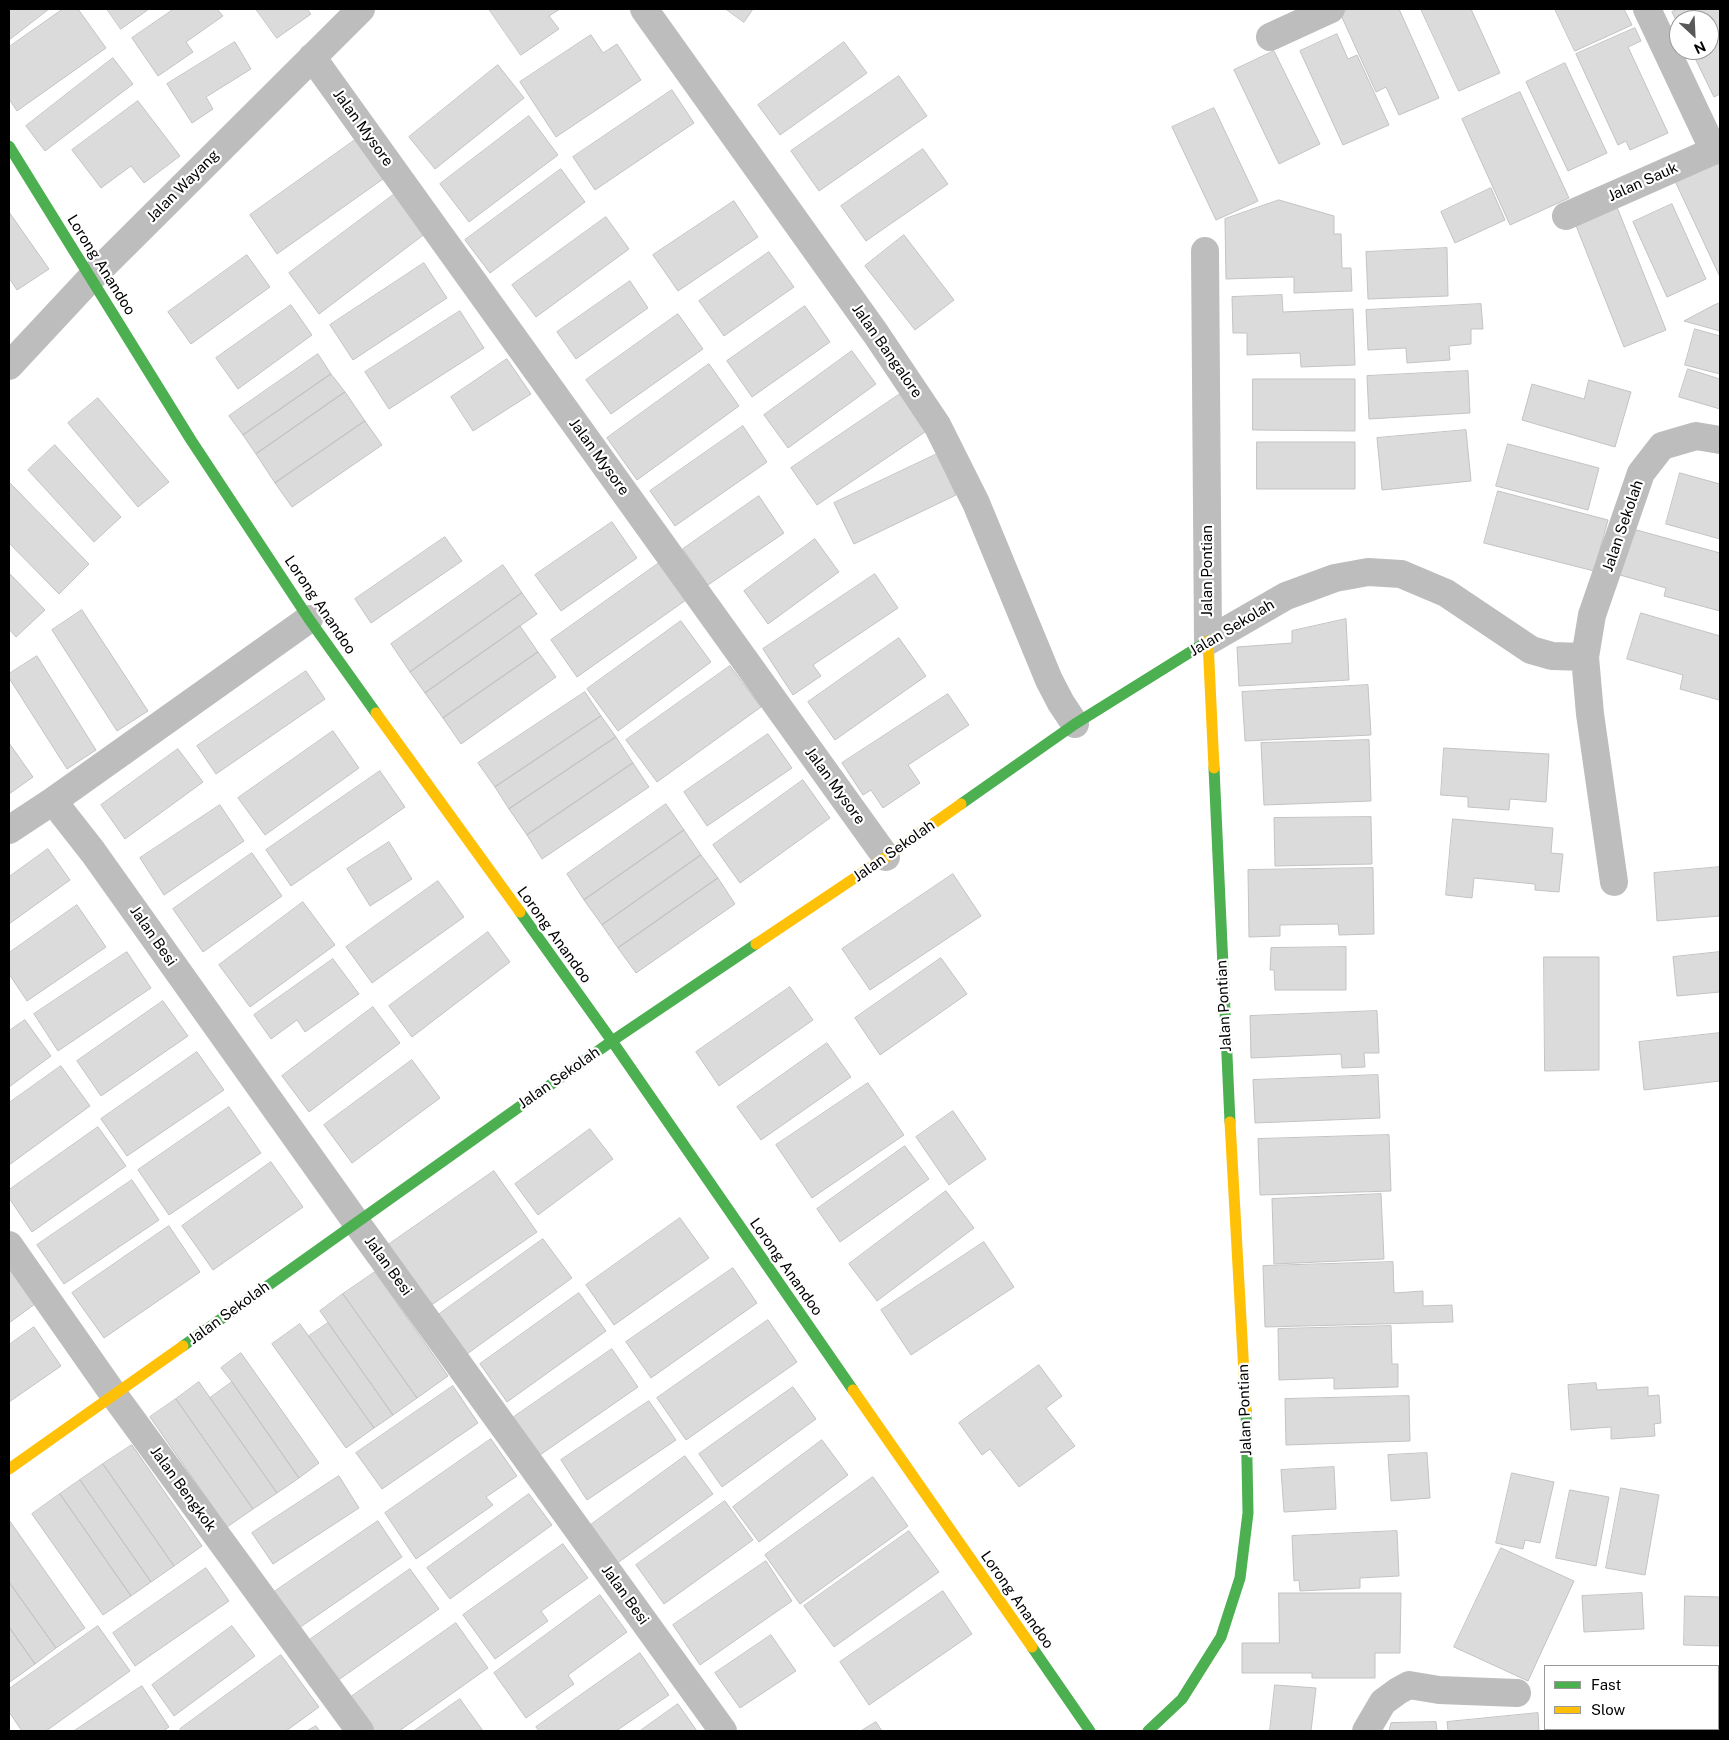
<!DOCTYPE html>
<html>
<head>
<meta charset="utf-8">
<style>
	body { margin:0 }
	#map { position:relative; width:1729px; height:1740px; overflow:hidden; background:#fff; font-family:"Public Sans",sans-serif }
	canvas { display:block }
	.frame { position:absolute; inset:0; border:10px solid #000; pointer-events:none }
	.legend { position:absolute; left:1544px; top:1665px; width:175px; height:65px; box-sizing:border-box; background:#fff; border:1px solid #999; margin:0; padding:6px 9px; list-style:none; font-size:15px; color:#000 }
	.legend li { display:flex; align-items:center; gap:10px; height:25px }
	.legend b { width:25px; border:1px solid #999 }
	.north { position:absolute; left:1669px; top:10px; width:50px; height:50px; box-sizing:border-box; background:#fff; border:1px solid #999; border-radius:50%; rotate:155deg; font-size:14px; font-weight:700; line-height:20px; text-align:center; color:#000 }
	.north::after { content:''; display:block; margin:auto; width:18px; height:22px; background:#595959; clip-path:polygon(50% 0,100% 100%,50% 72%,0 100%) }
</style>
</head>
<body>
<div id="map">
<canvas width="1729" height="1740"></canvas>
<div class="frame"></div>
<ul class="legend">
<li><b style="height:6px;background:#4caf50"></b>Fast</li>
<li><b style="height:6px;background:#ffc107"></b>Slow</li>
</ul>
<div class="north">N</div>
</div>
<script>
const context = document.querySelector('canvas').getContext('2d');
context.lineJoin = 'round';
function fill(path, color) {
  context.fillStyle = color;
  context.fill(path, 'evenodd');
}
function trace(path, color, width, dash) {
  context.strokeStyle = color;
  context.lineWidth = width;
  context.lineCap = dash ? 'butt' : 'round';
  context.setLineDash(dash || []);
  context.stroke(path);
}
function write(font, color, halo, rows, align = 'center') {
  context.font = font + ' "Public Sans",sans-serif';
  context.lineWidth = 4.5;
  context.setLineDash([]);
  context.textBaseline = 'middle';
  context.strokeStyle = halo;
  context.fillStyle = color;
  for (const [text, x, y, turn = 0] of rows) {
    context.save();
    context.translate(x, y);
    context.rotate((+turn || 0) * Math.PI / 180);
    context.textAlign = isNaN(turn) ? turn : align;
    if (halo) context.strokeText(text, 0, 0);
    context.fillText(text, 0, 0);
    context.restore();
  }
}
const building = new Path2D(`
	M 9,9 L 49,9 L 9,40 Z
	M 63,9 L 78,9 L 106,48 L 17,111 L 9,99 L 9,47 Z
	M 107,9 L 149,9 L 121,29 Z
	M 174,9 L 217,9 L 223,16 L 186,42 L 193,52 L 158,76 L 132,38 Z
	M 256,9 L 307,9 L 311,14 L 277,38 Z
	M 489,9 L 560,9 L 549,16 L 559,29 L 521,55 Z
	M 726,9 L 753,9 L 744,22 Z
	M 1349,9 L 1399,9 L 1439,98 L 1399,115 L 1386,87 L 1376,92 L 1340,13 Z
	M 1421,9 L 1471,9 L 1500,73 L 1459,91 Z
	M 1555,9 L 1624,9 L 1632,25 L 1575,51 Z
	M 1679,9 L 1720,9 L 1720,94 L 1714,97 L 1691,50 L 1709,50 L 1709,20 L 1679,20 L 1679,26 L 1672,12 Z
	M 1635,28 L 1641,41 L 1628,47 L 1668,133 L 1630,150 L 1626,141 L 1618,145 L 1576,54 Z
	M 1337,34 L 1348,59 L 1357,55 L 1389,125 L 1343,145 L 1300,51 Z
	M 591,35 L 603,53 L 617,44 L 641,80 L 556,137 L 520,82 Z
	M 235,42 L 251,69 L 206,97 L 213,109 L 192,123 L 167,84 Z
	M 844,42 L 867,73 L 780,135 L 758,105 Z
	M 1274,51 L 1320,144 L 1279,164 L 1234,70 Z
	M 113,58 L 133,84 L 45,151 L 26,126 Z
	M 1565,63 L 1607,153 L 1568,171 L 1526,82 Z
	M 498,65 L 524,98 L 435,169 L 409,137 Z
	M 899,76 L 927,116 L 819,191 L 791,151 Z
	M 672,90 L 694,123 L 595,190 L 573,157 Z
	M 1520,92 L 1569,198 L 1510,225 L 1462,119 Z
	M 138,101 L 180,156 L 144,183 L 131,166 L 101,188 L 72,150 Z
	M 1214,108 L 1258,201 L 1216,220 L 1172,127 Z
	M 529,116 L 558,155 L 469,222 L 440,184 Z
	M 355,140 L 383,179 L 277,254 L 250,215 Z
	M 923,149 L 948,184 L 866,241 L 841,206 Z
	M 1720,159 L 1720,277 L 1675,181 Z
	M 561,169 L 585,202 L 490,273 L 465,240 Z
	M 1491,188 L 1505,220 L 1455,243 L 1441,212 Z
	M 396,193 L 426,233 L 319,314 L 289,273 Z
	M 1279,200 L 1334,216 L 1334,234 L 1341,234 L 1342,268 L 1351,268 L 1352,291 L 1294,293 L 1294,277 L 1226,279 L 1225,219 Z
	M 734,201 L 758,237 L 678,291 L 653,255 Z
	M 1672,204 L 1706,279 L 1667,297 L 1633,222 Z
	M 1617,207 L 1666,330 L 1624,347 L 1575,223 Z
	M 9,212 L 49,269 L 17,290 L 9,278 Z
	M 606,217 L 629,249 L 536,317 L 512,285 Z
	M 904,235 L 954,300 L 915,330 L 865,266 Z
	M 1447,248 L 1448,296 L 1368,299 L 1366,252 Z
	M 769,252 L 794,287 L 724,336 L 699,301 Z
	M 247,255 L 270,287 L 191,344 L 168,312 Z
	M 424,263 L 447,298 L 353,360 L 330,325 Z
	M 630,281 L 648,308 L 576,359 L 557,332 Z
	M 1282,295 L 1283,312 L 1353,309 L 1355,365 L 1301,367 L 1300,353 L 1247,355 L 1247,333 L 1233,333 L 1232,297 Z
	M 1720,303 L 1720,331 L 1684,321 L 1714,305 Z
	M 1481,304 L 1483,329 L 1471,329 L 1471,344 L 1449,346 L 1450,360 L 1407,363 L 1406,348 L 1368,350 L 1366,310 Z
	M 291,305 L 312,335 L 238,389 L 216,358 Z
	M 805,306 L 830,342 L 752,397 L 727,361 Z
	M 460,311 L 484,348 L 389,409 L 365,372 Z
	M 678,314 L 703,349 L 611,414 L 586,380 Z
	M 1695,329 L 1720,336 L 1720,374 L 1685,365 Z
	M 852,351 L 876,384 L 788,448 L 764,415 Z
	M 318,354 L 331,374 L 243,435 L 229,416 Z
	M 507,359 L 531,394 L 473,431 L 451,397 Z
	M 709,364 L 739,406 L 637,480 L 607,438 Z
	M 1688,369 L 1720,379 L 1720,409 L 1679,397 Z
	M 1468,371 L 1470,413 L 1369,419 L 1367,376 Z
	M 331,374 L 345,392 L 256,454 L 243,435 Z
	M 1253,379 L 1355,379 L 1355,431 L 1253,430 Z
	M 1589,380 L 1631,392 L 1615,447 L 1522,420 L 1532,384 L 1584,399 Z
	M 345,392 L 365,421 L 275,483 L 256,454 Z
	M 900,394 L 925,432 L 817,505 L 791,468 Z
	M 98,398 L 169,482 L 138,507 L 68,423 Z
	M 365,421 L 382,445 L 292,507 L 275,483 Z
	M 743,426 L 767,462 L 675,526 L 650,491 Z
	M 1466,430 L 1471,481 L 1382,490 L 1377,438 Z
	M 1257,442 L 1355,442 L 1355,489 L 1257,489 Z
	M 1508,444 L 1599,468 L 1588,510 L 1496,486 Z
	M 55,445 L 121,517 L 94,542 L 28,470 Z
	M 937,454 L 956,495 L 854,544 L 834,503 Z
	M 1680,473 L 1720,484 L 1720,539 L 1666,524 Z
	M 9,482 L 89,564 L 59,594 L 9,543 Z
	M 1498,491 L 1608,520 L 1594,571 L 1484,543 Z
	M 759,496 L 784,533 L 708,585 L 683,549 Z
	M 612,522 L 637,558 L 561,611 L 535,575 Z
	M 1633,529 L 1720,553 L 1720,611 L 1664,596 L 1666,588 L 1620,575 Z
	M 445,537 L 462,561 L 371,623 L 355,599 Z
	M 815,539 L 839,572 L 768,624 L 744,591 Z
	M 659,563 L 686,600 L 577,677 L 551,640 Z
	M 503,565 L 522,593 L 410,672 L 391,644 Z
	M 9,573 L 45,610 L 16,637 L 9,629 Z
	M 875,574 L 898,608 L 813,665 L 821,676 L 793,695 L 763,649 Z
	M 522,593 L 537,614 L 425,693 L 410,672 Z
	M 82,610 L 148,711 L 117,731 L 52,630 Z
	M 1641,613 L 1720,636 L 1720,695 L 1719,700 L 1680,689 L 1683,675 L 1627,659 Z
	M 1346,619 L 1349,680 L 1239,686 L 1237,647 L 1292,643 L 1292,631 Z
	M 681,621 L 711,662 L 618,731 L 587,689 Z
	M 520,626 L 538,652 L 443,718 L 425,693 Z
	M 899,638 L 926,676 L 835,740 L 808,702 Z
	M 538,652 L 556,677 L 461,744 L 443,718 Z
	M 37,656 L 96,750 L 67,769 L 9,678 L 9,674 Z
	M 730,666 L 761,707 L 657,782 L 626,740 Z
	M 306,671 L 325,699 L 216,774 L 197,746 Z
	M 1368,685 L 1371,735 L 1245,741 L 1242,692 Z
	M 585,692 L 601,716 L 495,787 L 478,763 Z
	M 948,694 L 969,725 L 908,765 L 920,783 L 883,808 L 871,790 L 863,795 L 842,763 Z
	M 601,716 L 616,737 L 509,809 L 495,787 Z
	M 333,731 L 359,768 L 265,835 L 238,798 Z
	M 768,734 L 792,768 L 707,826 L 684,792 Z
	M 616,737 L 633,763 L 527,835 L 509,809 Z
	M 1369,740 L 1371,801 L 1264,805 L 1261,743 Z
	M 9,743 L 33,777 L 9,794 Z
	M 1444,748 L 1549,754 L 1546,802 L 1510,799 L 1509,810 L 1468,807 L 1468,797 L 1441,795 Z
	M 178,749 L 203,782 L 125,839 L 101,805 Z
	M 633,763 L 649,787 L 542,859 L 527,835 Z
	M 380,771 L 405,807 L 291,886 L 266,850 Z
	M 803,780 L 830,818 L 740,883 L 713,845 Z
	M 666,804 L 684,830 L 584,900 L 567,874 Z
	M 220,805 L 244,841 L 164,895 L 140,858 Z
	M 1371,817 L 1372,864 L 1275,866 L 1274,818 Z
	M 1453,819 L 1553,828 L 1551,853 L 1563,854 L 1559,892 L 1535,890 L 1535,884 L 1474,878 L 1472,898 L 1446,895 Z
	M 684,830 L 701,855 L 602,925 L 584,900 Z
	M 389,842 L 412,879 L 370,906 L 347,869 Z
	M 48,849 L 70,880 L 9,924 L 9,877 Z
	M 252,853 L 282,896 L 203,952 L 173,909 Z
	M 701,855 L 718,878 L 618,948 L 602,925 Z
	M 1720,867 L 1720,916 L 1657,921 L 1654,873 Z
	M 1373,868 L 1374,934 L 1339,935 L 1338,924 L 1280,925 L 1280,936 L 1249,937 L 1248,870 Z
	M 953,874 L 981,916 L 870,990 L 842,949 Z
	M 718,878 L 735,904 L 636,973 L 618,948 Z
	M 438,881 L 464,917 L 372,983 L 346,947 Z
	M 303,902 L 335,945 L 250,1007 L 219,965 Z
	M 77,905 L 106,947 L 27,1001 L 9,974 L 9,953 Z
	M 488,932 L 510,962 L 412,1037 L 389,1006 Z
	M 1346,947 L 1346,990 L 1275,990 L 1274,970 L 1270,970 L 1271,948 Z
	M 127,952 L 151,988 L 58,1051 L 34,1014 Z
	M 1720,952 L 1720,992 L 1677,996 L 1673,957 Z
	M 1544,957 L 1599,957 L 1599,1070 L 1545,1071 Z
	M 941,958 L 967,994 L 880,1055 L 855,1018 Z
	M 333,959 L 359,994 L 305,1032 L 297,1020 L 271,1039 L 254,1015 Z
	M 790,987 L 813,1020 L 719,1086 L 696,1052 Z
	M 163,1001 L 188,1036 L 101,1096 L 77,1061 Z
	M 373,1007 L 400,1043 L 309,1112 L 282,1076 Z
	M 1377,1011 L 1379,1053 L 1364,1053 L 1365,1067 L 1342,1068 L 1341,1054 L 1251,1058 L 1250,1016 Z
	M 25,1020 L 51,1056 L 9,1087 L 9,1031 Z
	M 1720,1033 L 1720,1081 L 1644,1090 L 1639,1042 Z
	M 827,1043 L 851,1077 L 761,1140 L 737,1107 Z
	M 197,1052 L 224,1090 L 127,1156 L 101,1119 Z
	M 412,1060 L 440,1098 L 352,1163 L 324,1125 Z
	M 61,1066 L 90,1106 L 9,1165 L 9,1103 Z
	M 1378,1075 L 1380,1118 L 1255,1123 L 1253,1080 Z
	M 868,1083 L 904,1135 L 812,1198 L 776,1145 Z
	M 229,1107 L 261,1153 L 169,1215 L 138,1170 Z
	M 953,1111 L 986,1159 L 949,1185 L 916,1137 Z
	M 98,1127 L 126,1166 L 32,1232 L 9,1198 L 9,1190 Z
	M 590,1129 L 613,1159 L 538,1215 L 515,1184 Z
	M 1389,1135 L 1391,1191 L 1260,1195 L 1258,1139 Z
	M 905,1146 L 929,1179 L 840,1242 L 817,1209 Z
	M 271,1162 L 303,1207 L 213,1270 L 182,1226 Z
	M 494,1171 L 537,1232 L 430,1306 L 388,1245 Z
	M 132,1180 L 159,1220 L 64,1284 L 37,1245 Z
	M 946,1191 L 974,1228 L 877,1301 L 849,1264 Z
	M 1381,1194 L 1384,1259 L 1274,1264 L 1272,1199 Z
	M 680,1218 L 709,1258 L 614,1325 L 586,1285 Z
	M 169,1226 L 200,1272 L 104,1338 L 72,1293 Z
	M 543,1239 L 572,1278 L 467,1354 L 438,1315 Z
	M 984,1242 L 1014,1287 L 911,1355 L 881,1310 Z
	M 1393,1262 L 1394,1293 L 1423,1291 L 1423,1306 L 1452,1305 L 1453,1322 L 1265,1327 L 1263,1266 Z
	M 9,1268 L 35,1304 L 9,1323 Z
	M 733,1268 L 757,1303 L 651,1378 L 626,1342 Z
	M 375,1272 L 448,1376 L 417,1398 L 343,1294 Z
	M 579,1293 L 606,1331 L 507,1402 L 480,1364 Z
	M 343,1294 L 417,1398 L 393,1415 L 320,1311 Z
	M 768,1320 L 797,1362 L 686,1440 L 657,1398 Z
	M 328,1323 L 393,1415 L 374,1428 L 309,1336 Z
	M 300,1324 L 374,1428 L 346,1448 L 272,1344 Z
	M 1391,1326 L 1392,1364 L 1398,1364 L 1398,1387 L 1334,1389 L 1334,1378 L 1279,1380 L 1278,1329 Z
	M 34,1327 L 61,1366 L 9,1402 L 9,1345 Z
	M 612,1349 L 638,1387 L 537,1457 L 511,1419 Z
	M 241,1353 L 319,1463 L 299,1478 L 232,1382 L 221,1368 Z
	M 1039,1365 L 1062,1396 L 1046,1408 L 1075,1446 L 1019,1487 L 990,1449 L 982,1455 L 959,1423 Z
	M 199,1382 L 277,1493 L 253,1509 L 176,1399 Z
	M 232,1382 L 299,1478 L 277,1493 L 210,1398 Z
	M 1596,1383 L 1597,1390 L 1648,1387 L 1648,1396 L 1659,1395 L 1661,1423 L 1654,1424 L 1655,1436 L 1611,1439 L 1611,1427 L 1571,1430 L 1568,1385 Z
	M 453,1386 L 478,1423 L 382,1489 L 356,1453 Z
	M 793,1387 L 816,1419 L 722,1487 L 699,1454 Z
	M 1409,1396 L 1410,1441 L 1286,1445 L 1285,1399 Z
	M 176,1399 L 253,1509 L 227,1527 L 150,1417 Z
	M 649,1401 L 676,1440 L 587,1500 L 561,1460 Z
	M 491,1439 L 517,1476 L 486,1497 L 493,1505 L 416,1559 L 385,1513 Z
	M 822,1440 L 848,1475 L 759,1542 L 733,1507 Z
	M 132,1445 L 202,1546 L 174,1566 L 103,1464 Z
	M 1427,1453 L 1430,1498 L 1391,1501 L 1388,1455 Z
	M 685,1456 L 713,1494 L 612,1567 L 585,1529 Z
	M 103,1464 L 174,1566 L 151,1582 L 80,1480 Z
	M 1334,1467 L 1336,1509 L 1284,1512 L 1281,1470 Z
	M 1512,1473 L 1554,1482 L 1540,1543 L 1525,1540 L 1523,1549 L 1496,1543 Z
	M 339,1476 L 359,1508 L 273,1564 L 252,1533 Z
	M 873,1477 L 908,1526 L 800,1604 L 765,1555 Z
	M 80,1480 L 151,1582 L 131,1596 L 60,1494 Z
	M 1621,1488 L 1659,1495 L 1645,1575 L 1606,1568 Z
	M 1570,1490 L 1609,1497 L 1596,1566 L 1556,1558 Z
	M 60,1494 L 131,1596 L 103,1615 L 32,1514 Z
	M 529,1494 L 552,1525 L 450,1599 L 427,1568 Z
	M 725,1501 L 753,1540 L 664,1604 L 636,1565 Z
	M 9,1520 L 85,1628 L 56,1648 L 9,1582 Z
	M 378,1521 L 402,1557 L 299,1628 L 274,1592 Z
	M 909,1531 L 939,1572 L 834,1647 L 804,1606 Z
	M 1397,1531 L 1399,1576 L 1360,1578 L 1360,1588 L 1300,1591 L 1299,1580 L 1294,1581 L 1292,1536 Z
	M 563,1544 L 588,1578 L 541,1611 L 548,1621 L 495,1659 L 463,1615 Z
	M 1501,1548 L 1574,1581 L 1528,1681 L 1454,1647 Z
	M 766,1561 L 792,1601 L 700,1665 L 673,1625 Z
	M 206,1568 L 229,1601 L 135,1666 L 113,1633 Z
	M 410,1569 L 439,1609 L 337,1681 L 308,1641 Z
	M 9,1582 L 56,1648 L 35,1664 L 9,1627 Z
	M 943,1591 L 972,1634 L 869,1705 L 840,1662 Z
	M 1279,1593 L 1401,1593 L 1400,1653 L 1375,1653 L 1375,1678 L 1312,1678 L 1312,1673 L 1242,1673 L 1242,1643 L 1279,1643 Z
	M 1642,1593 L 1644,1629 L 1584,1632 L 1582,1596 Z
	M 600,1595 L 627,1632 L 568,1675 L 574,1684 L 526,1718 L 494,1673 Z
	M 1685,1596 L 1720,1597 L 1720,1646 L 1684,1645 Z
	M 456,1623 L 488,1668 L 399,1731 L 371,1731 L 348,1699 Z
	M 98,1626 L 130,1671 L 46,1731 L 22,1731 L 9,1712 L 9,1689 Z
	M 232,1626 L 255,1656 L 174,1716 L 152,1685 Z
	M 9,1627 L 35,1664 L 10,1682 L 9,1680 Z
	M 771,1635 L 796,1671 L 740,1708 L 715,1673 Z
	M 640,1653 L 669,1695 L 616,1731 L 539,1731 L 536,1727 Z
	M 281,1655 L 319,1707 L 286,1731 L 181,1731 L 180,1729 Z
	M 1275,1685 L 1316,1688 L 1311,1731 L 1270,1731 Z
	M 142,1686 L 169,1727 L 163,1731 L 74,1731 Z
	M 460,1699 L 483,1731 L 414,1731 Z
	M 678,1704 L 697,1731 L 640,1731 Z
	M 1538,1713 L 1539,1731 L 1448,1731 L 1447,1722 Z
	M 876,1722 L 882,1731 L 861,1731 Z
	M 1436,1722 L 1437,1731 L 1389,1731 L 1391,1723 Z
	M 316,1726 L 320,1731 L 307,1731 Z
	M 1556,1729 L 1642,1729 L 1642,1731 L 1556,1731 Z`);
const street = new Path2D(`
	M 644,9 L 876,334 L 937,425 L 976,503 L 1049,680 L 1061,703 L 1075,724
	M 1647,9 L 1714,151
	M 1270,37 L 1331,9
	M 312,57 L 886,857
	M 1566,216 L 1720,148
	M 1205,251 L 1208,641 L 1286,596 L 1335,578 L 1368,572 L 1401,574 L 1446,593 L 1531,650 L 1552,656 L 1585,657 L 1592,615 L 1641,473 L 1662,446 L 1696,436 L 1720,440
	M 9,366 L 91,278 L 361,9
	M 1585,657 L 1590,714 L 1614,882
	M 53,801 L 93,852 L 356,1222 L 723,1731
	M 9,830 L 53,801 L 309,619
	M 9,1245 L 114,1395 L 360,1731
	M 1366,1731 L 1383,1702 L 1398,1691 L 1409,1685 L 1439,1690 L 1517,1693
	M 1708,1731 L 1714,1729`);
const fast = new Path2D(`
	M 9,146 L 191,440 L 309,619 L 376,713
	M 1214,768 L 1230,1122
	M 961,804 L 1075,724 L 1208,641
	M 520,912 L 612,1041 L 853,1390
	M 183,1346 L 612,1041 L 756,944
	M 1032,1647 L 1090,1731
	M 1148,1731 L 1182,1699 L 1221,1637 L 1240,1578 L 1248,1513 L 1246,1410`);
const slow = new Path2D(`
	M 1208,641 L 1214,768
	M 376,713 L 520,912
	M 756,944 L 886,857 L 961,804
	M 1230,1122 L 1246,1410
	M 853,1390 L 1032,1647
	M 9,1469 L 183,1346`);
const streetNames = [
	["Jalan Mysore",363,128,54],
	["Jalan Sauk",1643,182,-24],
	["Jalan Wayang",183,186,-45],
	["Lorong Anandoo",101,265,58],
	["Jalan Bangalore",887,351,55],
	["Jalan Mysore",599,457,54],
	["Jalan Sekolah",1623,526,-71],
	["Jalan Pontian",1207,571,-90],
	["Lorong Anandoo",320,605,56],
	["Jalan Sekolah",1232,628,-31],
	["Jalan Mysore",835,786,54],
	["Jalan Sekolah",894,851,-35],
	["Lorong Anandoo",554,935,54],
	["Jalan Besi",153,936,55],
	["Jalan Pontian",1224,1006,-93],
	["Jalan Sekolah",559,1078,-35],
	["Jalan Besi",388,1266,54],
	["Lorong Anandoo",786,1267,55],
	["Jalan Sekolah",229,1313,-36],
	["Jalan Pontian",1245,1410,-92],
	["Jalan Bengkok",183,1489,54],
	["Jalan Besi",625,1595,54],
	["Lorong Anandoo",1017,1600,55]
];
fill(building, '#dbdbdb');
trace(building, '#c3c3c3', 1);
trace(street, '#bdbdbd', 28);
trace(fast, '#4caf50', 11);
trace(slow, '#ffc107', 11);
write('15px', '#000', '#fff', streetNames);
</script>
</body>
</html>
